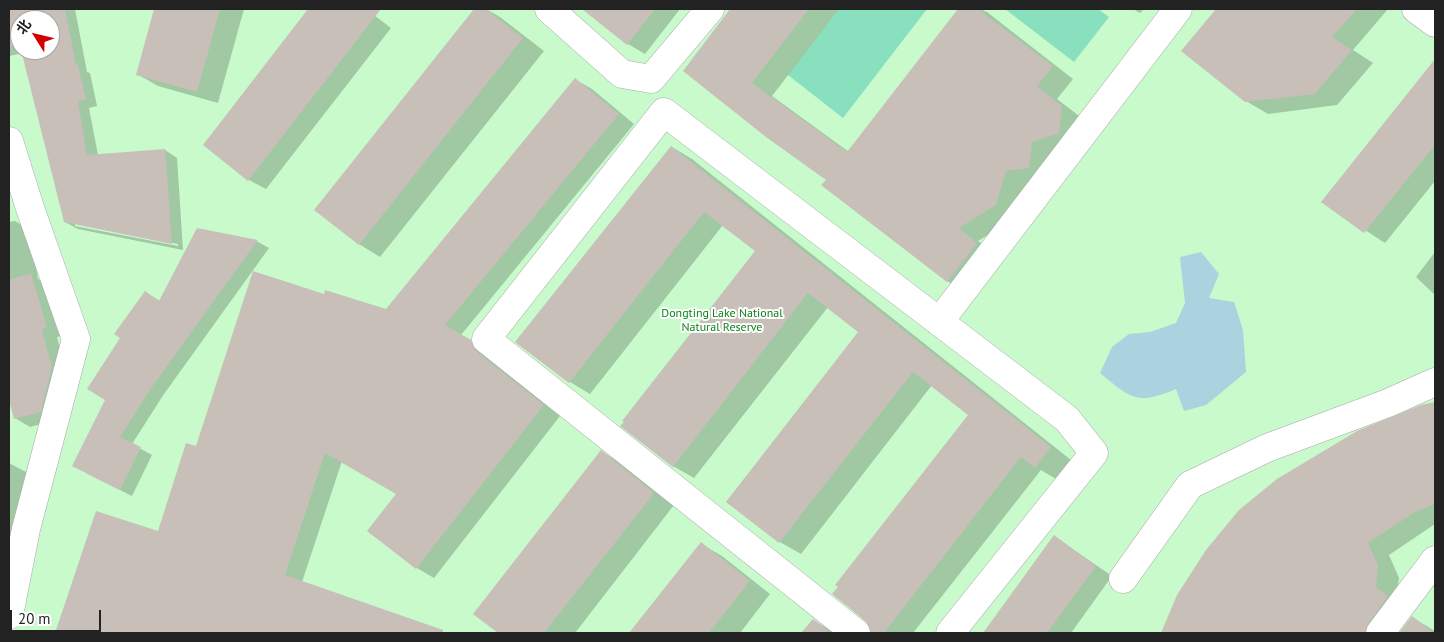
<!DOCTYPE html>
<html>
<head>
<meta charset="utf-8">
<style>
	body { margin:0 }
	#map { position:relative; width:1444px; height:642px; overflow:hidden; background:#f2efe9; font-family:"PT Sans","Noto Sans SC",sans-serif }
	canvas { display:block }
	.frame { position:absolute; inset:0; border:10px solid #222; pointer-events:none }
	.north { position:absolute; left:10px; top:10px; width:50px; height:50px; box-sizing:border-box; background:#fff; border:1px solid #a7a7a7; border-radius:50%; rotate:306deg; font-size:14px; font-weight:700; line-height:20px; text-align:center; color:#222 }
	.north::after { content:''; display:block; margin:auto; width:18px; height:22px; background:#d40000; clip-path:polygon(50% 0,100% 100%,50% 72%,0 100%) }
	.scale { position:absolute; left:10px; top:610px; width:91px; height:22px; box-sizing:border-box; border:2px solid #222; border-top:0; padding-left:6px; font-size:15px; line-height:18px; white-space:nowrap; color:#222; -webkit-text-stroke:4px #fff; paint-order:stroke }
</style>
</head>
<body>
<div id="map">
<canvas width="1444" height="642"></canvas>
<div class="frame"></div>
<div class="north">北</div>
<div class="scale">20 m</div>
</div>
<script>
const context = document.querySelector('canvas').getContext('2d');
context.lineJoin = 'round';
function fill(path, color) {
  context.fillStyle = color;
  context.fill(path, 'evenodd');
}
function trace(path, color, width, dash) {
  context.strokeStyle = color;
  context.lineWidth = width;
  context.lineCap = dash ? 'butt' : 'round';
  context.setLineDash(dash || []);
  context.stroke(path);
}
function write(font, color, halo, rows, align = 'center') {
  context.font = font + ' "PT Sans",sans-serif';
  context.lineWidth = 4;
  context.setLineDash([]);
  context.textBaseline = 'middle';
  context.strokeStyle = halo;
  context.fillStyle = color;
  for (const [text, x, y, turn = 0] of rows) {
    context.save();
    context.translate(x, y);
    context.rotate((+turn || 0) * Math.PI / 180);
    context.textAlign = isNaN(turn) ? turn : align;
    if (halo) context.strokeText(text, 0, 0);
    context.fillText(text, 0, 0);
    context.restore();
  }
}
const park = new Path2D(`
	M 9,9 L 1435,9 L 1435,633 L 9,633 ZM 20,20 L 50,20 L 50,50 L 20,50 Z`);
const pitch = new Path2D(`
	M 839,9 L 927,9 L 843,118 L 788,75 Z
	M 1005,9 L 1098,9 L 1109,17 L 1074,62 Z`);
const water = new Path2D(`
	M 1201,252 L 1219,274 L 1209,298 L 1234,302 L 1243,330 L 1246,372 L 1206,405 L 1184,411 L 1176,389 C 1136,406 1131,398 1100,373 L 1112,347 L 1129,334 L 1150,332 L 1176,323 L 1185,303 L 1180,257 Z`);
const shadow = new Path2D(`
	M 9,9 L 75,9 L 87,72 L 90,73 L 97,106 L 89,108 L 98,155 L 165,150 L 177,158 L 183,250 L 78,229 L 65,222 L 23,53 L 9,56 ZM 20,20 L 50,20 L 50,50 L 20,50 ZM 75,223 L 178,244 L 178,246 L 75,226 Z
	M 156,9 L 244,9 L 218,103 L 158,86 L 137,74 Z
	M 309,9 L 366,9 L 391,28 L 266,189 L 249,180 L 204,145 Z
	M 475,9 L 486,9 L 500,17 L 544,51 L 380,257 L 359,244 L 316,210 Z
	M 584,9 L 680,9 L 645,54 L 628,44 Z
	M 732,9 L 839,9 L 772,96 L 849,152 L 959,9 L 980,9 L 987,12 L 1073,79 L 1057,99 L 1083,119 L 1050,179 L 1027,183 L 1017,217 L 978,241 L 997,255 L 968,293 L 947,281 L 827,179 L 685,71 Z
	M 1133,9 L 1144,9 L 1140,13 Z
	M 1217,9 L 1388,9 L 1353,50 L 1373,63 L 1337,105 L 1268,114 L 1246,101 L 1183,51 Z
	M 1435,61 L 1435,181 L 1385,243 L 1322,202 Z
	M 576,80 L 592,89 L 634,124 L 461,335 L 488,351 L 493,362 L 560,416 L 434,578 L 417,568 L 369,530 L 398,493 L 342,461 L 302,582 L 441,633 L 58,633 L 97,513 L 158,533 L 196,447 L 324,295 L 386,310 Z
	M 672,147 L 692,159 L 1071,460 L 1056,479 L 1041,470 L 913,633 L 873,633 L 871,626 L 834,594 L 970,415 L 932,385 L 801,554 L 780,542 L 727,501 L 860,332 L 828,307 L 694,478 L 673,466 L 757,251 L 723,225 L 590,394 L 570,382 L 517,342 Z
	M 15,221 L 30,230 L 38,279 L 46,283 L 62,336 L 57,337 L 67,377 L 56,420 L 30,427 L 15,418 L 9,395 L 9,222 Z
	M 198,229 L 258,242 L 269,248 L 164,394 L 132,444 L 152,455 L 132,496 L 86,473 L 122,338 L 146,293 L 160,301 Z
	M 1435,252 L 1435,295 L 1416,277 Z
	M 1435,403 L 1435,524 L 1389,555 L 1399,578 L 1391,633 L 1163,633 L 1178,596 L 1422,406 Z
	M 602,452 L 623,464 L 674,505 L 575,633 L 500,633 L 475,613 Z
	M 9,463 L 28,473 L 9,586 Z
	M 1055,537 L 1112,576 L 1071,633 L 984,633 Z
	M 701,544 L 722,556 L 770,594 L 740,633 L 630,633 Z
	M 1413,618 L 1435,631 L 1435,633 L 1401,633 Z
	M 813,620 L 835,633 L 802,633 Z`);
const building = new Path2D(`
	M 9,9 L 65,9 L 76,65 L 78,65 L 86,99 L 78,101 L 87,155 L 165,149 L 172,244 L 64,222 L 21,50 L 50,50 L 50,20 L 20,20 L 20,45 L 9,47 Z
	M 154,9 L 220,9 L 197,92 L 136,75 Z
	M 308,9 L 381,9 L 248,181 L 203,145 Z
	M 474,9 L 486,9 L 523,38 L 359,245 L 314,210 Z
	M 582,9 L 655,9 L 627,45 Z
	M 730,9 L 809,9 L 752,83 L 847,152 L 958,9 L 978,9 L 1053,66 L 1037,86 L 1062,106 L 1059,133 L 1032,142 L 1029,168 L 1006,171 L 996,205 L 959,228 L 977,243 L 947,282 L 821,185 L 826,180 L 766,137 L 683,71 Z
	M 1216,9 L 1357,9 L 1332,37 L 1352,50 L 1315,94 L 1245,102 L 1181,51 Z
	M 1435,59 L 1435,145 L 1364,233 L 1321,202 Z
	M 575,78 L 619,114 L 445,325 L 471,340 L 476,351 L 544,405 L 416,569 L 367,531 L 396,494 L 325,453 L 285,575 L 443,630 L 443,633 L 55,633 L 96,511 L 158,531 L 186,443 L 196,446 L 253,271 L 324,294 L 325,290 L 386,309 Z
	M 671,146 L 1051,447 L 1035,468 L 1021,457 L 884,633 L 871,633 L 866,621 L 832,594 L 838,587 L 835,585 L 968,415 L 913,372 L 779,543 L 726,502 L 858,332 L 808,293 L 673,467 L 620,426 L 624,422 L 622,421 L 755,251 L 704,212 L 569,383 L 515,342 Z
	M 197,228 L 258,240 L 152,387 L 120,437 L 141,447 L 120,490 L 72,466 L 105,400 L 87,389 L 120,338 L 114,334 L 145,291 L 159,301 Z
	M 31,273 L 47,327 L 42,329 L 52,367 L 41,412 L 14,419 L 9,400 L 9,280 Z
	M 1435,402 L 1435,504 L 1415,512 L 1368,543 L 1378,565 L 1376,587 L 1388,596 L 1368,624 L 1365,633 L 1161,633 L 1177,595 L 1206,550 L 1239,510 L 1277,479 L 1357,431 L 1421,405 Z
	M 601,450 L 653,492 L 652,496 L 544,633 L 498,633 L 473,614 Z
	M 1054,535 L 1096,566 L 1047,633 L 983,633 Z
	M 701,542 L 750,581 L 709,633 L 629,633 Z
	M 1412,616 L 1434,633 L 1399,633 Z
	M 813,619 L 831,633 L 801,633 Z`);
const street = new Path2D(`
	M 549,9 L 622,74 L 651,79 L 710,9
	M 1416,9 L 1435,23
	M 9,141 L 30,208 L 76,339 L 26,529 L 9,615
	M 939,322 L 1178,9
	M 1123,579 L 1190,485 L 1267,448 L 1388,403 L 1435,382
	M 856,633 L 486,339 L 664,112 L 1067,419 L 1094,453 L 950,633
	M 1380,633 L 1435,560`);
const parkNames = [
	["Dongting Lake National",722,314],
	["Natural Reserve",722,328]
];
fill(park, '#c8facc');
fill(pitch, '#88e0be');
fill(water, '#aad3df');
fill(shadow, '#0003');
fill(building, '#c7bfb8');
trace(street, '#a9a9a9', 29);
trace(street, '#fff', 28);
write('12px', '#0c8416', '#fff', parkNames);
</script>
</body>
</html>
